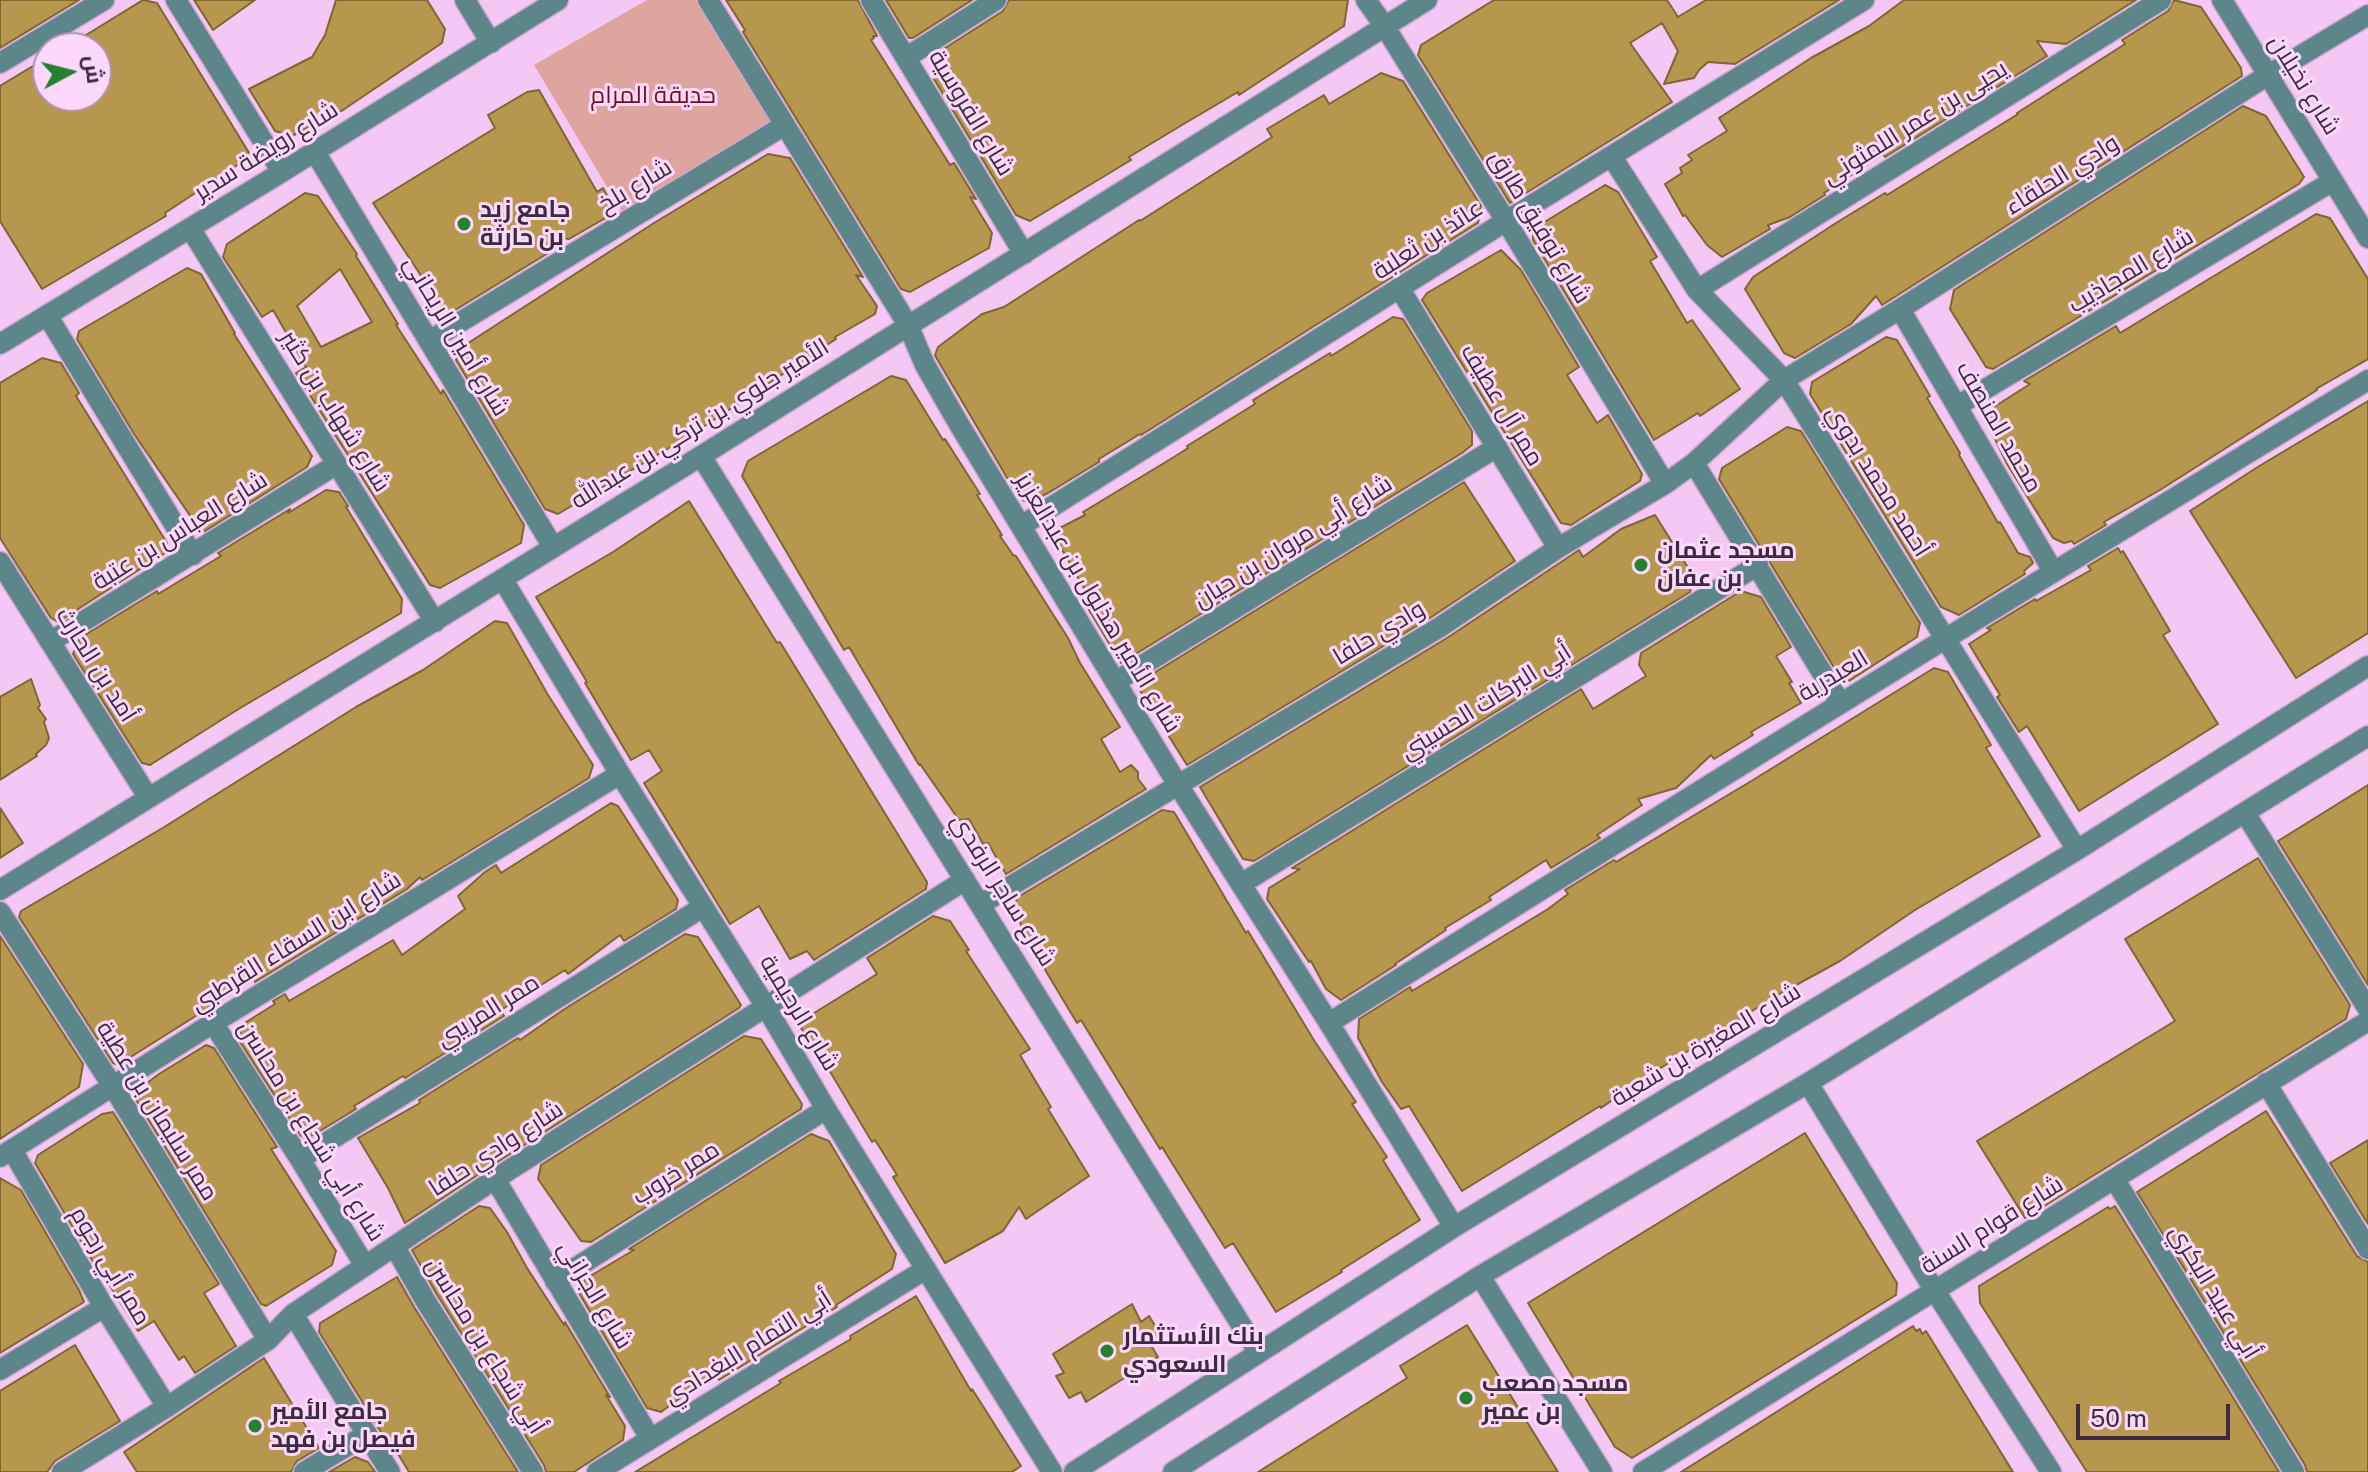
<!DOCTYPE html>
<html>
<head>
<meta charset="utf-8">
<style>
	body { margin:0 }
	#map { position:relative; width:2368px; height:1472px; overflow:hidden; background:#f4c7f5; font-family:"Public Sans",Cairo,sans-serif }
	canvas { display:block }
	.north { position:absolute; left:32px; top:32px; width:80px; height:80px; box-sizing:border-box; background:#fcd8fd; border:2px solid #af93b0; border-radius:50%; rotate:83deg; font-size:22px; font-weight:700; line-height:32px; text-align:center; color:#3c2b3d }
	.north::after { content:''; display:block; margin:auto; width:28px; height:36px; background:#258131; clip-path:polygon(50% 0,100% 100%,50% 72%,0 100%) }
	.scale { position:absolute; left:2076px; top:1404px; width:154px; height:36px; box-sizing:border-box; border:4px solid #3c2b3d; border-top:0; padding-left:10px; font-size:24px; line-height:28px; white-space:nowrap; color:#3c2b3d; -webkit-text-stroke:6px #fcd8fd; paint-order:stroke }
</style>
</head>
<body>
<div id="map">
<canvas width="2368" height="1472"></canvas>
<div class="north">ش</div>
<div class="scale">50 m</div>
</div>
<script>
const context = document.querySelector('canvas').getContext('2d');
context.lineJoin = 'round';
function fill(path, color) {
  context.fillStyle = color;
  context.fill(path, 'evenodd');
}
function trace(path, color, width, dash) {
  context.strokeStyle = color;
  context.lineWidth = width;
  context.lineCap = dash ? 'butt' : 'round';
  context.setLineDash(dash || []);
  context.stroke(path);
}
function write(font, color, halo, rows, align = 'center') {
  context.font = font + ' "Public Sans",Cairo,sans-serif';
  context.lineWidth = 6;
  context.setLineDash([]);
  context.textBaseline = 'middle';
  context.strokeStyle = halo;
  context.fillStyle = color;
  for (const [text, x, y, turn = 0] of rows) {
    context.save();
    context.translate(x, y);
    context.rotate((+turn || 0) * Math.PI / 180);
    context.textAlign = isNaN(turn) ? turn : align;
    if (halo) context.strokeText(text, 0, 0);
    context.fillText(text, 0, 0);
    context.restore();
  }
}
const green = new Path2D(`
	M 647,0 L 698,0 L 774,121 L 624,215 L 534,65 Z`);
const building = new Path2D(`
	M 0,0 L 79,0 L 0,48 Z
	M 143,0 L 157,3 L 251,156 L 165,213 L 166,216 L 42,289 L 0,221 L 0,86 L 48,57 L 48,96 L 96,96 L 96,48 L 65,48 Z
	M 194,0 L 255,0 L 213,30 Z
	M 336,0 L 427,0 L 445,29 L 442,43 L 343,110 L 292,136 L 275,131 L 249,89 L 312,57 L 325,35 Z
	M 726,0 L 858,0 L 877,36 L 873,36 L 874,38 L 871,40 L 950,165 L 954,163 L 976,199 L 970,197 L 992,233 L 989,248 L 910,292 L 901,289 L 743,32 L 745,30 Z
	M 886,0 L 972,0 L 913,38 L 909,38 Z
	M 1009,0 L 1348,0 L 1344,26 L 1239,95 L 1238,92 L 1182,125 L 1129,157 L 1131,160 L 1030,221 L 1016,215 L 934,79 L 942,50 L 1003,11 Z
	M 1494,0 L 1667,0 L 1678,17 L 1706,0 L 1839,0 L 1735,64 L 1708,62 L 1699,70 L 1694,78 L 1664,84 L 1678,51 L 1662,23 L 1630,43 L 1672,102 L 1510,203 L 1418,55 L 1421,45 Z
	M 1904,0 L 2136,0 L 2066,44 L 2037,41 L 2047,56 L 1885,157 L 1883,154 L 1824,193 L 1825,195 L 1790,217 L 1768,225 L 1770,229 L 1722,257 L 1707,245 L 1685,215 L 1683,216 L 1665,184 L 1682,173 L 1680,168 L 1692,160 L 1688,155 L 1727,131 L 1719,118 L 1811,58 L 1869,26 Z
	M 2174,0 L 2201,7 L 2241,68 L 2242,76 L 1882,305 L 1876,296 L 1851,324 L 1795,358 L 1784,353 L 1745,289 L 1753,277 L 1836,223 L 1885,193 L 1887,195 L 2018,114 L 2017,113 L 2125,44 L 2122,40 L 2168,11 Z
	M 1381,73 L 1403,81 L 1481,206 L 1478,223 L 1141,435 L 1140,434 L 1099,459 L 1099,462 L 1048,493 L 1028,503 L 1019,498 L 937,359 L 935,355 L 938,347 L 982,314 L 1004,307 L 1139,220 L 1140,221 L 1272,137 L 1267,129 L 1324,95 L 1329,104 Z
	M 539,90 L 597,192 L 603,188 L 616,212 L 569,239 L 556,237 L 553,250 L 447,315 L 373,203 L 495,128 L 488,115 L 527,92 Z
	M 2243,106 L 2266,116 L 2304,177 L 2299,184 L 1993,369 L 1986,367 L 1950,309 L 1954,290 Z
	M 768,154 L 790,158 L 863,277 L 856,275 L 877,306 L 875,314 L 835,337 L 836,339 L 694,433 L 558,514 L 545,509 L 456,360 L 462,347 L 654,223 Z
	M 1605,185 L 1618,192 L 1657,257 L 1650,261 L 1687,323 L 1692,320 L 1740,389 L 1700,416 L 1698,413 L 1654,440 L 1533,240 L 1533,229 Z
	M 305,193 L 318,196 L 357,254 L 356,256 L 398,324 L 396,325 L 441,394 L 443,390 L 524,525 L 521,543 L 440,588 L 430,585 L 296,373 L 306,367 L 273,310 L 262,317 L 223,257 L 227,244 ZM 340,269 L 372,322 L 321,347 L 297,306 Z
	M 2316,214 L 2330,218 L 2368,279 L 2368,359 L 2316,389 L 2317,390 L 2160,490 L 2104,522 L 2106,525 L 2074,544 L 2072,541 L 2064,543 L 2053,538 L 2007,464 L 1987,422 L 1994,407 L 2030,384 L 2024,381 L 2116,326 L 2120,333 Z
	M 1501,250 L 1521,270 L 1579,367 L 1567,375 L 1597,423 L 1608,415 L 1642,474 L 1640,481 L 1571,525 L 1561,523 L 1422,300 L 1427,293 Z
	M 187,268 L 201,274 L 235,333 L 234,334 L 312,456 L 307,467 L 202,533 L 134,434 L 77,339 L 79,331 Z
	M 1393,317 L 1403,319 L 1472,431 L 1472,445 L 1462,453 L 1121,663 L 1086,605 L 1092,602 L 1052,532 L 1085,515 L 1083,512 L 1174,457 L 1188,448 L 1187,446 L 1255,404 L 1253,400 L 1330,353 L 1331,356 Z
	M 1886,337 L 1897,340 L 1930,396 L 1927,398 L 1960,453 L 1959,455 L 1998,523 L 2000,522 L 2018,553 L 2030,557 L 2033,563 L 2024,571 L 2025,574 L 1959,615 L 1941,607 L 1810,394 L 1812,382 Z
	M 42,358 L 61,363 L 79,393 L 76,396 L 167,543 L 165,553 L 58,622 L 51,618 L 0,538 L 0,383 Z
	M 891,376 L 906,380 L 943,440 L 945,439 L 980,494 L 977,495 L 1002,535 L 1000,536 L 1013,555 L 1016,556 L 1068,638 L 1080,663 L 1120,727 L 1101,739 L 1120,772 L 1131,765 L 1138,772 L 1138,779 L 1146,789 L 1006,874 L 988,843 L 983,844 L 969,819 L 959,820 L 920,764 L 919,765 L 849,647 L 844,650 L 742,476 L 748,461 Z
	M 2368,401 L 2368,633 L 2296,678 L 2190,511 L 2256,468 Z
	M 1787,427 L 1801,431 L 1920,623 L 1917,637 L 1849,681 L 1841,679 L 1719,479 L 1722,468 Z
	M 1464,482 L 1515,561 L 1433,616 L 1187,765 L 1136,684 Z
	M 326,490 L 339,492 L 348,506 L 346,507 L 402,599 L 401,613 L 237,710 L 150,765 L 142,763 L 73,654 L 80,638 L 157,591 L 158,594 L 221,556 L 218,553 L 290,509 L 288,513 Z
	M 689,501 L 777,643 L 780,642 L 927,882 L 926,889 L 814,960 L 807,951 L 790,959 L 759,906 L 730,924 L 644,783 L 662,771 L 649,750 L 631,760 L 585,683 L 587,682 L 536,597 L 613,552 Z
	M 1655,515 L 1694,577 L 1690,592 L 1254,861 L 1243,859 L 1200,787 L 1447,638 L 1579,550 L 1583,557 L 1621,529 Z
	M 2118,548 L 2121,553 L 2123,551 L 2170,631 L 2163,635 L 2218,724 L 2079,811 L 2027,726 L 2019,732 L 1997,697 L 2000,695 L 1969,644 L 1991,630 L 1987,628 L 2035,599 L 2036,601 L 2091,570 L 2088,566 Z
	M 1741,591 L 1761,597 L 1791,647 L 1776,656 L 1792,682 L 1789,683 L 1801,703 L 1751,732 L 1753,735 L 1714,759 L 1711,755 L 1676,788 L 1638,799 L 1642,805 L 1597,835 L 1600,838 L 1551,868 L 1546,860 L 1489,897 L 1491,900 L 1445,928 L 1446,930 L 1395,964 L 1396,965 L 1341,1000 L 1326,989 L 1311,961 L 1309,962 L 1267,899 L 1269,888 L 1300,869 L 1292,868 L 1581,689 L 1593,709 L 1646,676 L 1639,665 L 1641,653 Z
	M 495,621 L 507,623 L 548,695 L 593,765 L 589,778 L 422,880 L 420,877 L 407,889 L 255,982 L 256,978 L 118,1065 L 113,1063 L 19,917 L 21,911 L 161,829 L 356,707 L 423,670 Z
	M 1934,668 L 1948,672 L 1991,745 L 1986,748 L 2040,836 L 1915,910 L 1840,961 L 1776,996 L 1640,1081 L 1601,1108 L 1600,1106 L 1462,1191 L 1409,1106 L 1401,1109 L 1382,1082 L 1358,1038 L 1359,1019 L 1410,987 L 1412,991 L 1497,940 L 1548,909 L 1568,894 L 1565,890 L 1614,860 L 1616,862 L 1753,780 Z
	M 31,679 L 40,705 L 38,708 L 46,719 L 44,722 L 49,738 L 46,745 L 36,754 L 37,756 L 0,780 L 0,697 Z
	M 2368,785 L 2368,985 L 2278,841 Z
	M 611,803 L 618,806 L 678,900 L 676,909 L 624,941 L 620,935 L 568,974 L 565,970 L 501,1010 L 504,1016 L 405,1078 L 403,1076 L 354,1106 L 356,1109 L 305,1140 L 302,1135 L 301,1136 L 238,1039 L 243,1024 L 275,1004 L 273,1001 L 285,994 L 289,1001 L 393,940 L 402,955 L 465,909 L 458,896 L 485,872 L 496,865 L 501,873 Z
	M 0,808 L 23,843 L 0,858 Z
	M 1162,810 L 1174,812 L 1246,933 L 1248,931 L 1315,1042 L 1356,1102 L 1352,1104 L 1387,1157 L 1383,1160 L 1420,1220 L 1341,1270 L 1342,1272 L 1276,1312 L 1233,1243 L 1225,1248 L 1162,1147 L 1160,1149 L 1081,1020 L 1077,1023 L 1047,973 L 1012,908 L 1018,897 Z
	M 2258,858 L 2350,1005 L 2346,1019 L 2025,1218 L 1977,1141 L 2175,1021 L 2125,939 Z
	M 933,916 L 950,921 L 969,950 L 966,951 L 1030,1049 L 1020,1055 L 1051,1107 L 1048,1109 L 1089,1176 L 1026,1219 L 1019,1207 L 1003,1231 L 945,1263 L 893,1177 L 897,1175 L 875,1140 L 872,1142 L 816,1048 L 814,1049 L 798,1023 L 877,974 L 867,958 Z
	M 685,934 L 698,937 L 741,1005 L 739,1008 L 488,1168 L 405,1223 L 388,1188 L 358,1138 L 420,1103 L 419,1100 L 518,1038 L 520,1040 L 563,1010 Z
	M 0,936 L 83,1064 L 79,1087 L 0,1139 Z
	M 744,1036 L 761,1039 L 802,1104 L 801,1109 L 591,1242 L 581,1241 L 538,1179 L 541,1165 Z
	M 206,1045 L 214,1048 L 277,1147 L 271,1149 L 336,1251 L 332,1265 L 266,1306 L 261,1304 L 135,1098 L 138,1090 L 159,1074 Z
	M 2266,1111 L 2357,1256 L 2368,1262 L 2368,1472 L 2307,1472 L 2305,1465 L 2137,1192 Z
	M 113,1112 L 219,1284 L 204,1293 L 236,1346 L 195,1373 L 184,1356 L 179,1360 L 154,1321 L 138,1331 L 104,1276 L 102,1277 L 35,1163 L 38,1155 L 102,1114 Z
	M 1805,1133 L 1897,1283 L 1896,1295 L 1632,1458 L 1615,1447 L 1528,1303 Z
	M 811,1134 L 829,1141 L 896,1254 L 892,1269 L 836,1305 L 837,1307 L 719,1380 L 715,1373 L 661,1412 L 647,1408 L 579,1293 L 585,1279 L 634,1250 L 629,1249 Z
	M 2368,1140 L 2368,1224 L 2330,1163 Z
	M 0,1178 L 21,1190 L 79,1290 L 84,1302 L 0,1353 Z
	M 479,1206 L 490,1208 L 507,1232 L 527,1268 L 564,1325 L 565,1322 L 610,1397 L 606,1395 L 625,1426 L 623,1440 L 574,1472 L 546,1472 L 544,1465 L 436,1293 L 412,1250 Z
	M 2115,1206 L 2279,1472 L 2087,1472 L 1980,1303 L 1979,1286 L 2108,1207 L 2110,1209 Z
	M 397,1277 L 414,1307 L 518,1472 L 409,1472 L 389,1439 L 386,1440 L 319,1332 L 320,1323 Z
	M 916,1296 L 971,1391 L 972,1389 L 1021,1466 L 1012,1472 L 635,1472 L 781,1383 L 779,1381 L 851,1339 L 850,1336 Z
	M 1132,1304 L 1141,1322 L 1149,1316 L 1164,1340 L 1152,1347 L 1158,1357 L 1086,1402 L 1081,1392 L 1069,1398 L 1056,1376 L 1064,1373 L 1053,1354 Z
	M 1467,1325 L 1558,1472 L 1258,1472 L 1407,1378 L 1400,1366 Z
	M 1913,1326 L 1916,1331 L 1920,1329 L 1922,1334 L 1926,1331 L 2013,1472 L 1681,1472 Z
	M 75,1345 L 120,1421 L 55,1461 L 47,1472 L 0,1472 L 0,1391 Z
	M 264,1358 L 319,1448 L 297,1461 L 291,1472 L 137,1472 L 124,1452 Z
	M 355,1457 L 368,1462 L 375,1472 L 329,1472 Z`);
const minor = new Path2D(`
	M 176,0 L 282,172
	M 465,0 L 491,43
	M 708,0 L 908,325 L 925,365 L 960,426 L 1178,785 L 1329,1023 L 1454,1227
	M 871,0 L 1024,254
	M 1366,0 L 1385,27 L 1506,221 L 1665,484
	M 2222,0 L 2368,238
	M 907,57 L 996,0
	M 0,63 L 104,0
	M 315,152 L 553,547
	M 1612,157 L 1697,290 L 1784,380 L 2077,850
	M 190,228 L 435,622
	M 1400,289 L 1558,548
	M 1697,290 L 2161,0
	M 1900,309 L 2053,571
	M 47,315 L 193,555
	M 429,341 L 785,125
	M 0,344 L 282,172 L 558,0
	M 1957,406 L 2333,181
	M 701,456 L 1258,1352
	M 1694,463 L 1840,702
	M 1021,526 L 1506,221 L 1864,0
	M 0,562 L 148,797
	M 503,580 L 620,774 L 766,1007 L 826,1109 L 1052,1472
	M 50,642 L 337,464
	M 1115,682 L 1497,447
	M 2245,813 L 2368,1009
	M 1241,884 L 1758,565
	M 0,890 L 701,456 L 1427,0
	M 981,904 L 1440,627 L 1558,548 L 1665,484 L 1694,463 L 1784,380 L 1900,309 L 2268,75 L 2368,15
	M 0,912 L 112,1085 L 268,1340
	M 213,1023 L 300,1159 L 365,1266
	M 1329,1023 C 1674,806 2020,591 2368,380
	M 1808,1083 L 1935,1291 L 2051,1472
	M 2266,1083 L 2368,1249
	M 12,1150 L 104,1307 L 167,1407
	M 0,1157 L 213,1023 L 620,774
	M 300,1159 L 703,907
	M 495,1179 L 650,1438
	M 2115,1180 L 2294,1472
	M 395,1247 L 425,1300 L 533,1472
	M 1480,1276 L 1602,1472
	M 555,1281 L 826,1109
	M 293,1314 L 390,1472
	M 0,1370 L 104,1307
	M 62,1472 L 167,1407 L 268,1340 L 293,1314 L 495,1179 L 965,880
	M 304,1472 L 367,1434
	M 597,1472 L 926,1269
	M 1074,1472 L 1454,1227 L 2077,850 L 2368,666
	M 1173,1472 L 1480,1276 L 1808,1083 L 2368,736
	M 1643,1472 L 2368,1021`);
const markers = [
	[464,224,8,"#258131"],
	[1641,565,8,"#258131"],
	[1107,1351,8,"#258131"],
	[1466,1398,8,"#258131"],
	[255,1426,8,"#258131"]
];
const streetNames = [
	["شارع نخيلان",2304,85,58],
	["شارع الفروسية",971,113,59],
	["يحيى بن عمر اللمثوني",1915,123,-32],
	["شارع رويضة سدير",266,151,-32],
	["وادي الحلقاء",2062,175,-32],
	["شارع بلخ",635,186,-31],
	["شارع توفيق طارق",1540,227,59],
	["عائذ بن ثعلبة",1428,240,-33],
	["شارع المجاذيب",2131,271,-31],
	["شارع أمين الريحاني",456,336,59],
	["ممر آل عطيف",1502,405,59],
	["شارع شهاب بن كثير",335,411,58],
	["الأمير جلوي بن تركي بن عبدالله",700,424,-32],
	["محمد المنصف",1999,427,60],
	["أحمد محمد بدوي",1878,481,58],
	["شارع العباس بن عتبة",180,531,-32],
	["شارع أبي مروان بن حيان",1293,542,-32],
	["شارع الأمير هذلول بن عبدالعزيز",1098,603,59],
	["وادي حلفا",1379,633,-31],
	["أمد بن الحارث",96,665,58],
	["العبدرية",1833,676,-31],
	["أبي البركات الحسيني",1486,702,-32],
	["شارع ساجر الرفدي",1003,890,58],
	["شارع ابن السقاء القرطبي",296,942,-32],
	["ممر المريبي",488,1011,-32],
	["شارع الرحيمية",799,1013,59],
	["شارع المغيرة بن شعبة",1706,1045,-31],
	["ممر سليمان بن عطية",157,1111,58],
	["شارع أبي شجاع بن محاسن",311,1131,58],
	["شارع وادي حلفا",496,1149,-33],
	["ممر خروب",676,1173,-32],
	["شارع قوام السنة",1992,1225,-32],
	["ممر أبي رجوم",110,1266,59],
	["أبي عبيد البكري",2214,1292,59],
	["شارع الجراني",595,1295,59],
	["أبي شجاع بن محاسن",485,1346,58],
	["أبي التمام البغدادي",748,1348,-32]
];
const parkNames = [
	["حديقة المرام",653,96]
];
const poiNames = [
	["جامع زيد",480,210],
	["بن حارثة",480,238],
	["مسجد عثمان",1657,551],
	["بن عفان",1657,579],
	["بنك الأستثمار",1123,1337],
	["السعودي",1123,1365],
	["مسجد مصعب",1482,1384],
	["بن عمير",1482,1412],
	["جامع الأمير",271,1412],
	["فيصل بن فهد",271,1440]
];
fill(green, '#dea49e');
fill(building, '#b7964d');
trace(building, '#7f6731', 2);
trace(minor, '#cfa8d0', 23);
trace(minor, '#5d868a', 20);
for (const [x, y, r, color] of markers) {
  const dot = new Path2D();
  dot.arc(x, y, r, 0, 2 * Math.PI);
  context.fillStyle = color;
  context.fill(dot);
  trace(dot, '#fcd8fd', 3);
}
write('24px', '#3c2b3d', '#fcd8fd', streetNames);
write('24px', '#710f14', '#fcd8fd', parkNames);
write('bold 24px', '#3c2b3d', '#fcd8fd', poiNames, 'left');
</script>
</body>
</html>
